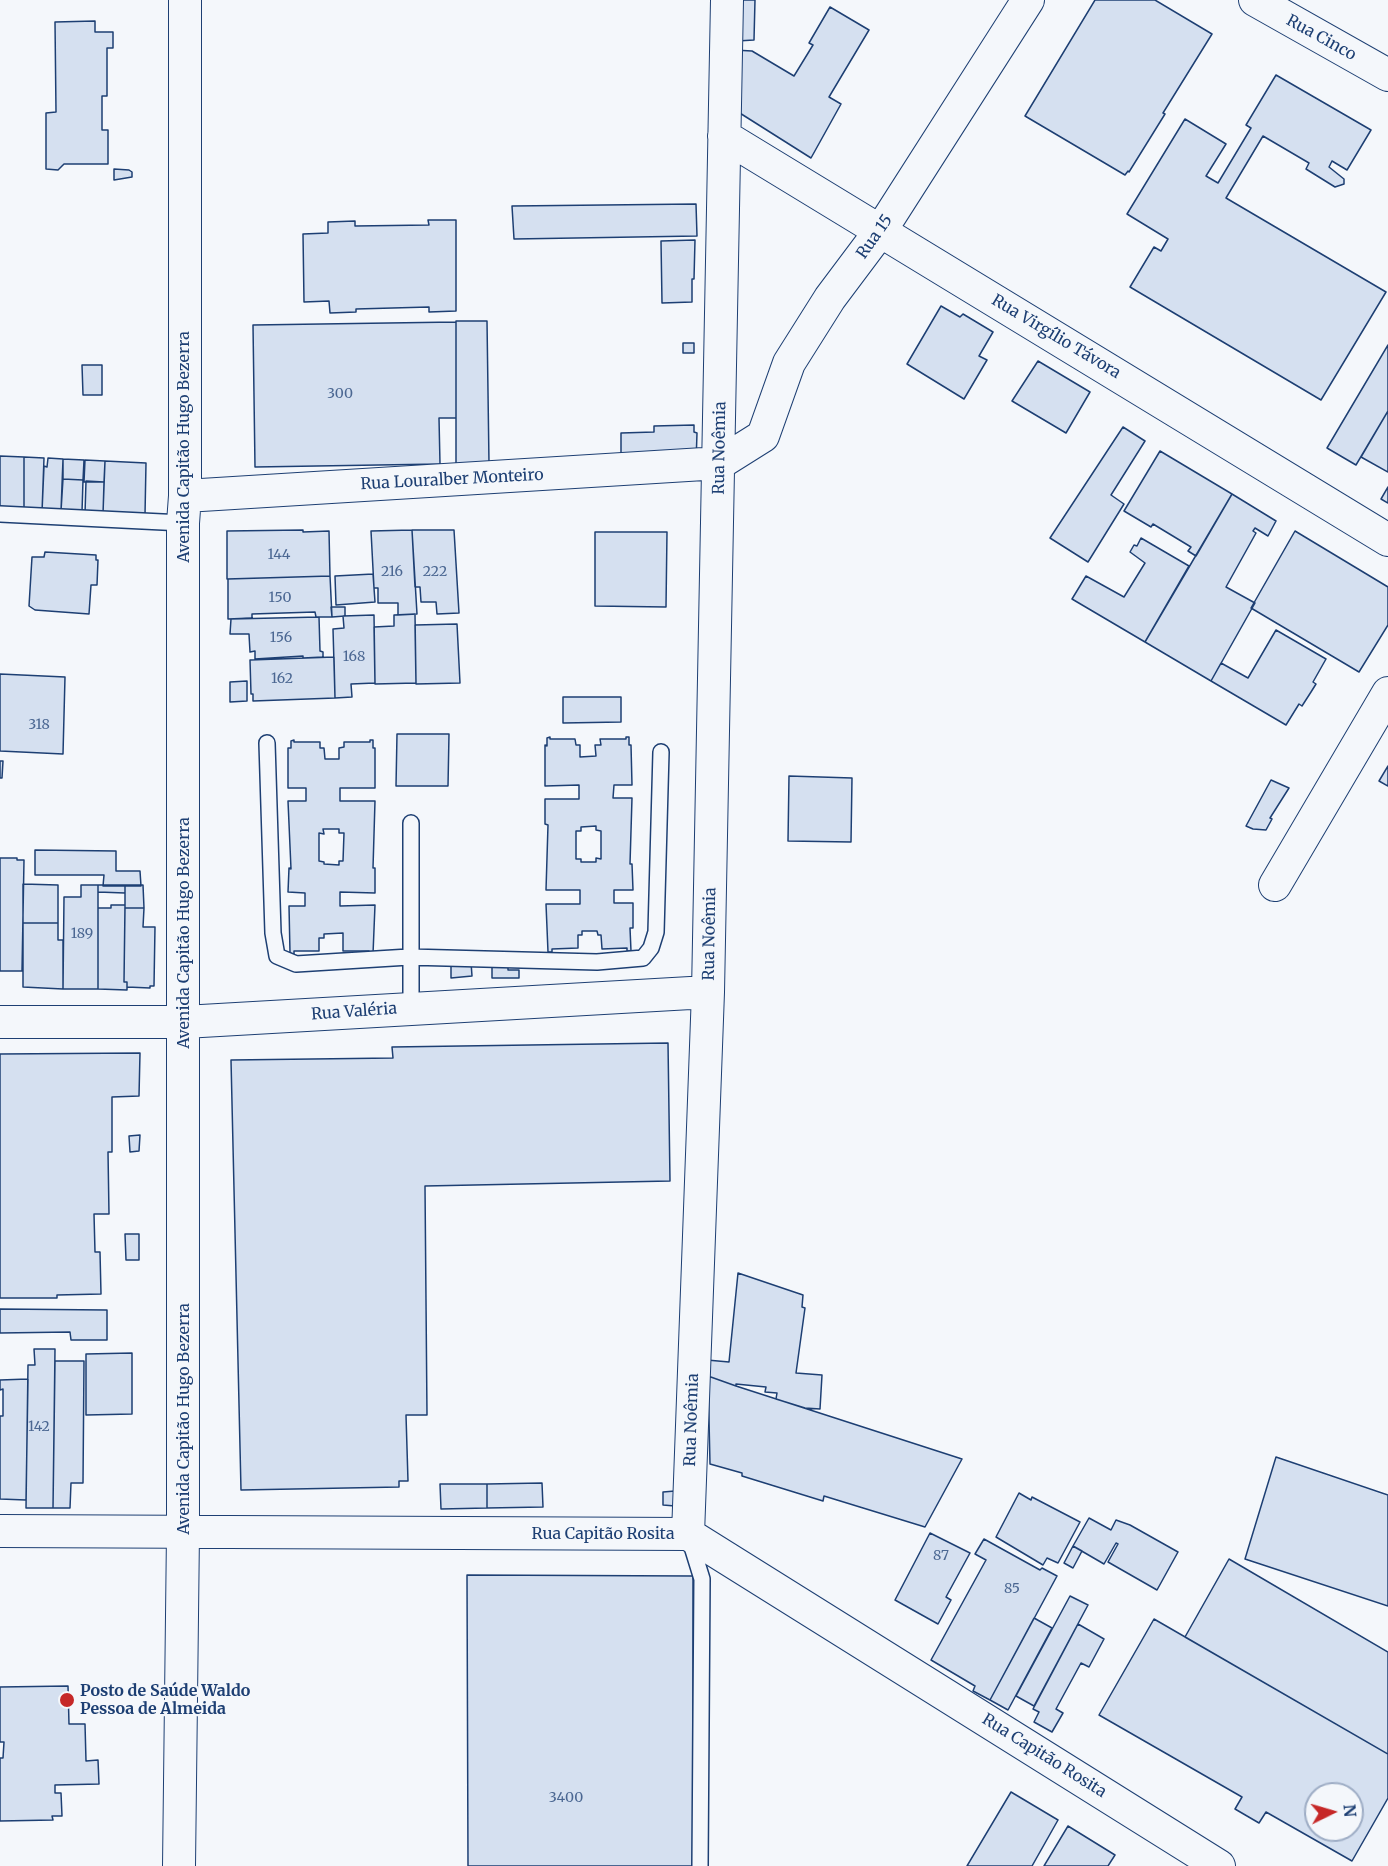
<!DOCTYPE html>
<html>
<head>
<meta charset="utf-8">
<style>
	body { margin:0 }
	#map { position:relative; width:1388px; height:1866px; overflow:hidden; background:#f4f7fb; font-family:Merriweather,serif }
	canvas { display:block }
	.north { position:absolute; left:1304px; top:1782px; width:60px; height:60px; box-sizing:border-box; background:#f4f7fb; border:2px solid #9eadc5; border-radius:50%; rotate:85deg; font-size:16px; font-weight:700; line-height:24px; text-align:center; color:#1d3f73 }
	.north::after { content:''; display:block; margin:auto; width:21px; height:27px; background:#c62828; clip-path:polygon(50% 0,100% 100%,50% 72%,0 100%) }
</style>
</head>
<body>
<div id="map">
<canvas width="1388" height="1866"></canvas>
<div class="north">N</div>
</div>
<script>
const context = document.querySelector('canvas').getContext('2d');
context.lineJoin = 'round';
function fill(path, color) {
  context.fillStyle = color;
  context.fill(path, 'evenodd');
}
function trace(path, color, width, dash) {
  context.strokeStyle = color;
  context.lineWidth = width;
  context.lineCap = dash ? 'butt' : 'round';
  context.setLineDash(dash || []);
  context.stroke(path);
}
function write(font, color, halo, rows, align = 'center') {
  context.font = font + ' Merriweather,serif';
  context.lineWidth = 4.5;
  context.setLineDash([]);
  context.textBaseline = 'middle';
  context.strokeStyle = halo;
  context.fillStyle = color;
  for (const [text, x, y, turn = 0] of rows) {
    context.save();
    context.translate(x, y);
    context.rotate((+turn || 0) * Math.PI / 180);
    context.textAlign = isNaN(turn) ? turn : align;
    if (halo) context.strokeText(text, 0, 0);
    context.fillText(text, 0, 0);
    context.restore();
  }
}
const building = new Path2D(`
	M 735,0 L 755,0 L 754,40 L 737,41 Z
	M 1095,0 L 1155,0 L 1212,34 L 1163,113 L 1165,114 L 1129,172 L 1128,171 L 1125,175 L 1025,116 Z
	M 830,7 L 869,30 L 829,97 L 841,104 L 811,158 L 735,110 L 734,50 L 752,51 L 794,76 L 813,45 L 809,43 Z
	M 95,21 L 95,32 L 113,32 L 113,48 L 107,48 L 107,96 L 102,96 L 102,130 L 108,130 L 108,164 L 64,164 L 58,170 L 46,169 L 46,113 L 56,112 L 55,22 Z
	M 1276,75 L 1371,130 L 1347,170 L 1332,161 L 1329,167 L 1344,179 L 1344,184 L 1335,187 L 1306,169 L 1309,163 L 1263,136 L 1226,198 L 1386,292 L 1321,400 L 1130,287 L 1154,247 L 1161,251 L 1168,239 L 1127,214 L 1185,119 L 1226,144 L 1206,176 L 1218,183 L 1251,128 L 1246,125 Z
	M 114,169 L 129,170 L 132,172 L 132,177 L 114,180 Z
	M 696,204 L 697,236 L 514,239 L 512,206 Z
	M 428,220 L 456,220 L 456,311 L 429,312 L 429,307 L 356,309 L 356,312 L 330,313 L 329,301 L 304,302 L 303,234 L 328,233 L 328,222 L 355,221 L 355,226 L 429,225 Z
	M 695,240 L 694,279 L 692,279 L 692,302 L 662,303 L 661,241 Z
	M 941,306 L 960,317 L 963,314 L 993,332 L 979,356 L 987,360 L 964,399 L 907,364 Z
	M 456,321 L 487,321 L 489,463 L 456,464 Z
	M 456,322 L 456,418 L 439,418 L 440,464 L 255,467 L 253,325 Z
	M 683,343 L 694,343 L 694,353 L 683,353 Z
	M 1388,345 L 1388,411 L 1356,465 L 1327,448 Z
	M 1038,361 L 1090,392 L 1066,433 L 1012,401 Z
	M 82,365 L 102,365 L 102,395 L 83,395 Z
	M 1388,411 L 1388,472 L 1361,457 Z
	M 694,425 L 694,432 L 697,433 L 696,463 L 621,461 L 621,433 L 654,432 L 654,426 Z
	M 1123,427 L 1145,441 L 1111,495 L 1124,504 L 1088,562 L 1050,538 Z
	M 1160,451 L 1232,494 L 1196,556 L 1188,551 L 1191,547 L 1153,524 L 1151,527 L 1124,511 Z
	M 0,456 L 24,457 L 24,512 L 0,510 Z
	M 24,457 L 44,458 L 42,512 L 24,512 Z
	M 48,458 L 63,459 L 61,511 L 42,512 L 44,466 L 47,467 Z
	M 63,459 L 84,460 L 83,480 L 63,479 Z
	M 85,460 L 105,461 L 104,482 L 84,482 Z
	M 105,461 L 146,463 L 145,515 L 103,513 Z
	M 63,479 L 83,480 L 82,512 L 61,511 Z
	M 86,481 L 104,482 L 103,515 L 85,514 Z
	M 1388,487 L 1388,503 L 1381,499 Z
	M 1232,494 L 1276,521 L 1268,536 L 1255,528 L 1253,531 L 1256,533 L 1226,587 L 1255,603 L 1211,681 L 1145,642 Z
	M 303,530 L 303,532 L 329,531 L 330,576 L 227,579 L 227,531 Z
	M 412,530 L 454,530 L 459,613 L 437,614 L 436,602 L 421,602 L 420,587 L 415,587 Z
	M 412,530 L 417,614 L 398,615 L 398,603 L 378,603 L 378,588 L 374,588 L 371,531 Z
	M 1295,531 L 1388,587 L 1388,625 L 1359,672 L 1251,608 Z
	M 595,532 L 667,532 L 666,607 L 595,606 Z
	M 1141,538 L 1189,566 L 1145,642 L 1072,599 L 1086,576 L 1124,597 L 1145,563 L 1130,552 L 1134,545 L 1137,546 Z
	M 45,552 L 96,555 L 96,560 L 98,560 L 97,585 L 91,585 L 89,614 L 35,610 L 29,606 L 32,557 L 44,557 Z
	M 373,574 L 375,602 L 336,605 L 335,576 Z
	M 330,576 L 332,617 L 316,617 L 315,612 L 252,614 L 252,618 L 228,619 L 228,579 Z
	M 331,607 L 345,607 L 345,616 L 332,617 Z
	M 415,614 L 416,683 L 375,684 L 374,627 L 394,626 L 394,615 Z
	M 374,615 L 375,683 L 351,684 L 352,697 L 335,698 L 333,629 L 344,628 L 343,616 Z
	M 319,617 L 320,651 L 323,652 L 323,657 L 303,658 L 303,656 L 255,659 L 255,651 L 250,652 L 249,634 L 230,634 L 231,619 Z
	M 457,624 L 460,683 L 416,684 L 415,625 Z
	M 1276,630 L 1326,659 L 1313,682 L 1316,684 L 1311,692 L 1302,706 L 1299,704 L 1286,725 L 1211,681 L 1221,663 L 1248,678 Z
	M 334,657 L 335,698 L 253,701 L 253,694 L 251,694 L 250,660 Z
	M 0,674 L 65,677 L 63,754 L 0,751 Z
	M 247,681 L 247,701 L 230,702 L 230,682 Z
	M 563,697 L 621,697 L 621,722 L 563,723 Z
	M 397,734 L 449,734 L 448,786 L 396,786 Z
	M 550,737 L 550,739 L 575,739 L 576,745 L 580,745 L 580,757 L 596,756 L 595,745 L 601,745 L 600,739 L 626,739 L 626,737 L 629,737 L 629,745 L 631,745 L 632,785 L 614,785 L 613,798 L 632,798 L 630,864 L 632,864 L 633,890 L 614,890 L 614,903 L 633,903 L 633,928 L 630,928 L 631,951 L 627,951 L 627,948 L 602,949 L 601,935 L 598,935 L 597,931 L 582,931 L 582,935 L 578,935 L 578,948 L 552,949 L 552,952 L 548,952 L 546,904 L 580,904 L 580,890 L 546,890 L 548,825 L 545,824 L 545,799 L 579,799 L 579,785 L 545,786 L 545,745 L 547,746 L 547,738 ZM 596,826 L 596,830 L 601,831 L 601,859 L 596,858 L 596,862 L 581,862 L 581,859 L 576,859 L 576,831 L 581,831 L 581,827 Z
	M 294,740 L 294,742 L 320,742 L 320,748 L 324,748 L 325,759 L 339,759 L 339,748 L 344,747 L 344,742 L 370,742 L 370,740 L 373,740 L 373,748 L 375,748 L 375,788 L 340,788 L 340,801 L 375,801 L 373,868 L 375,868 L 375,893 L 340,892 L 340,906 L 375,905 L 373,954 L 369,953 L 369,951 L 343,951 L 343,933 L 324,934 L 324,938 L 319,938 L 319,951 L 294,951 L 294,954 L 290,953 L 289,906 L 305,906 L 305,893 L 288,892 L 289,868 L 291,869 L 288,801 L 306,801 L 306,788 L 288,788 L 288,748 L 291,748 L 291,741 ZM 323,829 L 339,829 L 339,833 L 344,833 L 343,861 L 339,861 L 339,865 L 324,864 L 324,862 L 319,861 L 319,833 L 324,834 Z
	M 0,761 L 3,761 L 2,778 L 0,778 Z
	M 1388,766 L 1388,786 L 1379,781 Z
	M 789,776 L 852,778 L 851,842 L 788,841 Z
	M 1271,780 L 1289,788 L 1270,818 L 1272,819 L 1266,830 L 1253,829 L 1246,826 Z
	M 35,850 L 116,851 L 116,871 L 140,871 L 141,886 L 103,886 L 104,875 L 35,875 Z
	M 0,858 L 17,858 L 17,860 L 24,860 L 22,971 L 0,971 Z
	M 23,884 L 58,885 L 58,923 L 23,923 Z
	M 81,885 L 98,885 L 98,989 L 63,989 L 64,897 L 81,897 Z
	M 98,885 L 125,885 L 125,893 L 98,892 Z
	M 125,885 L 143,885 L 144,908 L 125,908 Z
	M 111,905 L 125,905 L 124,982 L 127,982 L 127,990 L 98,989 L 98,908 L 111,908 Z
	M 125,908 L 144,908 L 143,927 L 155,927 L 154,986 L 150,986 L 150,988 L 127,987 L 127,982 L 124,982 Z
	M 23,923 L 58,923 L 58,940 L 63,940 L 63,989 L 23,987 Z
	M 451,960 L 471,962 L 472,976 L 451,978 Z
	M 492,963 L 508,963 L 508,970 L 519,970 L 519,978 L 492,978 Z
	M 668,1043 L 670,1181 L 425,1186 L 427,1415 L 406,1415 L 408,1481 L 399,1481 L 399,1487 L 241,1490 L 231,1060 L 393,1058 L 392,1047 Z
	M 140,1053 L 139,1096 L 112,1097 L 112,1152 L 108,1152 L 109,1214 L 94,1214 L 95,1252 L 100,1252 L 101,1294 L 57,1295 L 57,1298 L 0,1298 L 0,1054 Z
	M 140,1135 L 139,1151 L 130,1152 L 129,1136 Z
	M 125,1234 L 139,1234 L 139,1260 L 126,1260 Z
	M 738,1273 L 803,1295 L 802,1307 L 805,1308 L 796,1373 L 822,1375 L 820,1409 L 805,1408 L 776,1399 L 777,1393 L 765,1392 L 766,1387 L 736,1384 L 736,1386 L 708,1376 L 707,1360 L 729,1362 Z
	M 0,1309 L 107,1310 L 107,1340 L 71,1340 L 70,1332 L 0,1333 Z
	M 34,1349 L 55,1349 L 53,1508 L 26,1508 L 28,1365 L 35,1365 Z
	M 132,1353 L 132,1414 L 86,1415 L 86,1354 Z
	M 55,1361 L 84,1361 L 83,1483 L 71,1483 L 70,1508 L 53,1508 Z
	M 708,1376 L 736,1386 L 962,1459 L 925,1527 L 824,1496 L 823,1501 L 742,1476 L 742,1473 L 710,1464 Z
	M 28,1379 L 26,1500 L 0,1499 L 0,1416 L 3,1416 L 3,1389 L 0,1390 L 0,1380 Z
	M 1276,1457 L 1388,1495 L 1388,1606 L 1245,1559 Z
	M 542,1483 L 543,1507 L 487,1508 L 487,1484 Z
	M 440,1484 L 487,1484 L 487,1508 L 441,1509 Z
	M 675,1491 L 675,1506 L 663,1505 L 663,1492 Z
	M 1019,1493 L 1031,1500 L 1032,1497 L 1080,1522 L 1058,1563 L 1047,1558 L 1043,1565 L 996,1537 Z
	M 1089,1518 L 1111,1530 L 1116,1520 L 1130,1525 L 1178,1552 L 1157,1590 L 1108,1562 L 1118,1544 L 1116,1543 L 1104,1564 L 1073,1546 Z
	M 930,1533 L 970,1553 L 946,1597 L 951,1600 L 938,1624 L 895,1600 Z
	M 984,1539 L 1040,1570 L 1042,1568 L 1057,1576 L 990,1700 L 973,1691 L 975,1686 L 931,1660 L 986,1560 L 975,1554 Z
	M 1073,1546 L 1082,1551 L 1073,1568 L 1064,1563 Z
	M 1229,1559 L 1388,1652 L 1388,1754 L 1185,1637 Z
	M 467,1575 L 693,1576 L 693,1866 L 468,1866 Z
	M 1070,1596 L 1088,1605 L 1034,1706 L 1016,1696 Z
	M 1034,1618 L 1052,1628 L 1008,1710 L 990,1700 Z
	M 1154,1619 L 1388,1754 L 1388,1798 L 1352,1861 L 1266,1812 L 1259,1823 L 1235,1809 L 1242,1797 L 1099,1715 ZM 1316,1794 L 1352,1794 L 1352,1830 L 1316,1830 Z
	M 1078,1624 L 1104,1639 L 1089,1667 L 1081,1663 L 1056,1709 L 1063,1713 L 1052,1732 L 1034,1722 L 1039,1712 L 1033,1709 Z
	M 68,1686 L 69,1724 L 85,1724 L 86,1761 L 98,1760 L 99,1784 L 55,1785 L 55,1793 L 61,1793 L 62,1816 L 52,1816 L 53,1820 L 0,1821 L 0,1758 L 3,1758 L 4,1742 L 0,1742 L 0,1687 Z
	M 1011,1792 L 1058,1820 L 1032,1866 L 967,1866 Z
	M 1068,1826 L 1115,1855 L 1108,1866 L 1044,1866 Z`);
const service = new Path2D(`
	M 0,514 L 183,523
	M 267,743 L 273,933 L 277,956 L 296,964 L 409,957 L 597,962 L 643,958 L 651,948 L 656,932 L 661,752
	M 411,1008 L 411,823
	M 689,1537 L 702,1579 L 700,1866`);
const minor = new Path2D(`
	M 1255,0 L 1388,75
	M 724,136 L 1388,540
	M 185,496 L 720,463 L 763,436 L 789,363 L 830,298 L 881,230 L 1028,0
	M 1275,885 L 1388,693
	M 0,1022 L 184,1022 L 708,992
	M 0,1531 L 688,1534 L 1219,1866
	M 688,1534 L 708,992 L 727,0
	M 179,1866 L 183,1532 L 183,523 L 185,496 L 185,0`);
const markers = [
	[67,1700,8,"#c62828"]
];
const numberNames = [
	["300",340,394],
	["144",279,555],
	["216",392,572],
	["222",435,572],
	["150",280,598],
	["156",281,638],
	["168",354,657],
	["162",282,679],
	["318",39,725],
	["189",82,934],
	["142",39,1427],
	["87",941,1556],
	["85",1012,1589],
	["3400",566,1798]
];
const streetNames = [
	["Rua Cinco",1321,38,29],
	["Rua 15",875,237,-55],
	["Rua Virgílio Távora",1056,337,31],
	["Avenida Capitão Hugo Bezerra",184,447,-90],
	["Rua Noêmia",720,448,-89],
	["Rua Louralber Monteiro",452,480,-3],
	["Avenida Capitão Hugo Bezerra",184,933,-90],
	["Rua Noêmia",710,934,-89],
	["Rua Valéria",354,1012,-4],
	["Avenida Capitão Hugo Bezerra",184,1419,-90],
	["Rua Noêmia",692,1420,-88],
	["Rua Capitão Rosita",603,1534],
	["Rua Capitão Rosita",1044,1756,32]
];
const poiNames = [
	["Posto de Saúde Waldo",80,1691],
	["Pessoa de Almeida",80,1709]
];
fill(building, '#d5e0f0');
trace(building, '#1d3f73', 1.5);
trace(service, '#1d3f73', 18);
trace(minor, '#1d3f73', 34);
trace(service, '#f4f7fb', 15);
trace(minor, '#f4f7fb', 32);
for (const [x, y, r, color] of markers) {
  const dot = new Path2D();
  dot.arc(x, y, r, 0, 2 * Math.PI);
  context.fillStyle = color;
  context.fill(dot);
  trace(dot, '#f4f7fb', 2);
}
write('14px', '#4b6792', null, numberNames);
write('16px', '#1d3f73', '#f4f7fb', streetNames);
write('bold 16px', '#1d3f73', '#f4f7fb', poiNames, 'left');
</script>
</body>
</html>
